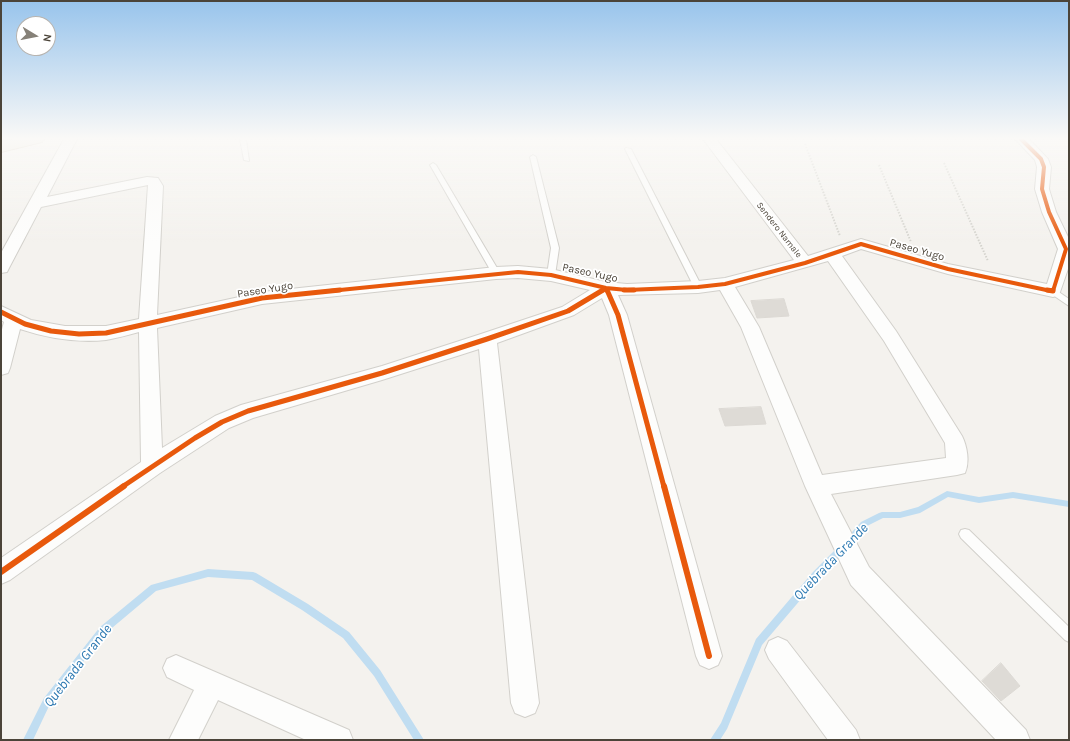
<!DOCTYPE html>
<html>
<head>
<meta charset="utf-8">
<style>
	body { margin:0 }
	#map { position:relative; width:1070px; height:741px; overflow:hidden; background:#f4f2ee; font-family:Karla,sans-serif }
	canvas { display:block }
	.frame { position:absolute; inset:0; border:2px solid #4b4439; pointer-events:none }
	.north { position:absolute; left:16px; top:16px; width:40px; height:40px; box-sizing:border-box; background:#fff; border:1px solid #b7b4b0; border-radius:50%; rotate:100deg; font-size:11px; font-weight:700; line-height:16px; text-align:center; color:#4b4439 }
	.north::after { content:''; display:block; margin:auto; width:14px; height:18px; background:#868178; clip-path:polygon(50% 0,100% 100%,50% 72%,0 100%) }
</style>
</head>
<body>
<div id="map">
<canvas width="1070" height="741"></canvas>
<div class="frame"></div>
<div class="north">N</div>
</div>
<script>
const context = document.querySelector('canvas').getContext('2d');
context.lineJoin = 'round';
function fill(path, color) {
  context.fillStyle = color;
  context.fill(path, 'evenodd');
}
function trace(path, color, width, dash) {
  context.strokeStyle = color;
  context.lineWidth = width;
  context.lineCap = dash ? 'butt' : 'round';
  context.setLineDash(dash || []);
  context.stroke(path);
}
function write(font, color, halo, rows, align = 'center') {
  context.font = font + ' Karla,sans-serif';
  context.lineWidth = 3.5;
  context.setLineDash([]);
  context.textBaseline = 'middle';
  context.strokeStyle = halo;
  context.fillStyle = color;
  for (const [text, x, y, turn = 0] of rows) {
    context.save();
    context.translate(x, y);
    context.rotate((+turn || 0) * Math.PI / 180);
    context.textAlign = isNaN(turn) ? turn : align;
    if (halo) context.strokeText(text, 0, 0);
    context.fillText(text, 0, 0);
    context.restore();
  }
}
const stream = new Path2D(`
	M 947,491 L 979,497 L 1013,492 L 1069,501 L 1069,507 L 1013,498 L 979,503 L 948,497 L 920,513 L 900,518 L 883,518 L 867,526 L 851,546 L 848,547 L 845,546 L 844,543 L 845,540 L 861,522 L 879,513 L 882,512 L 900,512 L 918,507 Z
	M 841,546 L 844,547 L 845,550 L 844,553 L 819,578 L 762,645 L 727,729 L 720,740 L 710,740 L 721,723 L 756,639 L 813,572 L 838,547 Z
	M 208,569 L 253,572 L 256,573 L 308,604 L 349,632 L 380,670 L 424,740 L 414,740 L 374,676 L 343,638 L 302,610 L 252,580 L 208,577 L 156,591 L 106,633 L 50,704 L 33,740 L 23,740 L 44,698 L 100,627 L 151,585 Z`);
const building = new Path2D(`
	M 784,299 L 789,316 L 757,318 L 751,301 Z
	M 761,407 L 766,424 L 725,426 L 719,409 Z
	M 1001,663 L 1020,686 L 1001,701 L 982,681 Z`);
const path = new Path2D(`
	M 805,144 L 840,236
	M 944,163 L 988,261
	M 879,165 L 911,242`);
const lane = new Path2D(`
	M 240,139 L 246,139 L 249,161 L 244,160 Z
	M 626,148 L 631,149 L 702,287 L 701,289 L 698,290 L 694,287 L 625,149 Z
	M 533,155 L 536,157 L 559,248 L 555,275 L 551,278 L 547,275 L 551,248 L 530,157 Z
	M 433,163 L 436,165 L 500,273 L 499,275 L 493,275 L 492,273 L 430,165 Z
	M 1053,288 L 1069,299 L 1069,306 L 1050,293 L 1049,291 L 1050,289 Z
	M 965,529 L 969,530 L 1069,627 L 1069,642 L 1065,640 L 961,538 L 959,534 L 961,530 Z`);
const street = new Path2D(`
	M 64,139 L 77,139 L 47,197 L 147,177 L 158,178 L 163,186 L 157,315 L 262,292 L 496,267 L 518,266 L 551,269 L 606,282 L 627,284 L 698,281 L 725,278 L 794,260 L 703,139 L 716,139 L 808,256 L 861,239 L 948,264 L 1047,284 L 1058,249 L 1042,212 L 1035,189 L 1037,167 L 1035,160 L 1015,139 L 1029,139 L 1048,159 L 1051,167 L 1049,189 L 1056,212 L 1069,239 L 1069,266 L 1059,295 L 1053,297 L 948,274 L 861,249 L 842,256 L 896,331 L 962,436 C 967,446 970,462 965,473 L 957,475 L 831,494 L 869,567 L 1026,730 L 1030,740 L 996,740 L 851,585 L 805,486 L 741,327 L 720,290 L 698,293 L 618,295 L 627,315 L 722,656 L 718,665 L 709,669 L 700,665 L 696,656 L 609,315 L 602,298 L 574,315 L 497,343 L 539,703 L 535,713 L 525,717 L 515,713 L 511,703 L 479,349 L 382,380 L 253,418 L 229,428 L 160,473 L 10,580 L 1,584 L 1,558 L 141,462 L 139,332 C 128,335 117,338 106,340 C 77,343 47,338 20,329 L 10,368 L 8,373 L 1,375 L 1,333 L 4,322 L 1,320 L 1,306 L 31,320 L 65,326 L 106,326 L 139,319 L 148,185 L 41,207 L 9,268 L 7,272 L 1,273 L 1,253 ZM 828,261 L 884,341 L 945,443 L 946,458 L 822,475 L 759,327 L 735,287 ZM 518,278 L 551,281 L 590,290 L 562,307 L 481,334 L 382,366 L 241,405 L 215,416 L 162,448 L 157,328 L 262,304 L 496,279 Z
	M 778,637 L 787,641 L 856,730 L 860,740 L 828,740 L 769,659 L 765,650 L 769,641 Z
	M 176,655 L 349,730 L 353,740 L 306,740 L 218,700 L 198,740 L 169,740 L 194,690 L 167,677 L 163,668 L 167,659 Z`);
const highway = new Path2D(`
	M 15,139 L 44,139 L 42,142 L 1,152 L 1,142 Z`);
const cyclewayFar2 = new Path2D(`
	M 1021,139 L 1041,159 L 1044,167 L 1042,189 L 1049,212 L 1066,249 L 1053,291
	M 330,291 L 518,272 L 551,275 L 606,288 L 627,290 L 698,287 L 725,284 L 805,263 L 861,244 L 948,269 L 1051,291
	M 602,291 L 606,288 L 607,291`);
const cyclewayFar1 = new Path2D(`
	M 607,290 L 618,315 L 664,487
	M 624,290 L 634,290
	M 1047,290 L 1053,291 L 1053,290
	M 1,312 L 25,324 L 51,331 L 79,334 L 106,333 L 262,298 L 340,290
	M 122,487 L 195,438 L 222,422 L 248,411 L 382,373 L 487,339 L 568,311 L 603,290`);
const cycleway = new Path2D(`
	M 664,486 L 709,656
	M 1,572 L 124,486`);
const farStreetnames = [
	["Sendero Namale",779,230,52]
];
const streetNames = [
	["Paseo Yugo",917,250,16],
	["Paseo Yugo",590,273,12],
	["Paseo Yugo",265,290,-9]
];
const nearWaternames = [
	["Quebrada Grande",831,562,-46],
	["Quebrada Grande",78,666,-52]
];
fill(stream, '#c0ddf1');
fill(building, '#dedbd6');
trace(building, '#dcd9d4', 1);
trace(lane, '#d2d0cb', 2);
trace(street, '#d2d0cb', 2);
trace(highway, '#ccbfa9', 2);
trace(path, '#d3d2cc', 2, [1.5, 1.5]);
fill(lane, '#fdfdfc');
fill(street, '#fdfdfc');
fill(highway, '#ede8db');
trace(cyclewayFar2, '#e8590c', 4);
trace(cyclewayFar1, '#e8590c', 5);
trace(cycleway, '#e8590c', 6);
const sky = context.createLinearGradient(0, 0, 0, 243);
sky.addColorStop(0, '#98c4ec');
sky.addColorStop(0.57, '#faf9f7');
sky.addColorStop(1, '#faf9f700');
context.fillStyle = sky;
context.fillRect(0, 0, 1070, 243);
write('9px', '#4b4439', '#fff', farStreetnames);
write('11px', '#4b4439', '#fff', streetNames);
write('italic 14px', '#2e7ab2', '#fff', nearWaternames);
</script>
</body>
</html>
